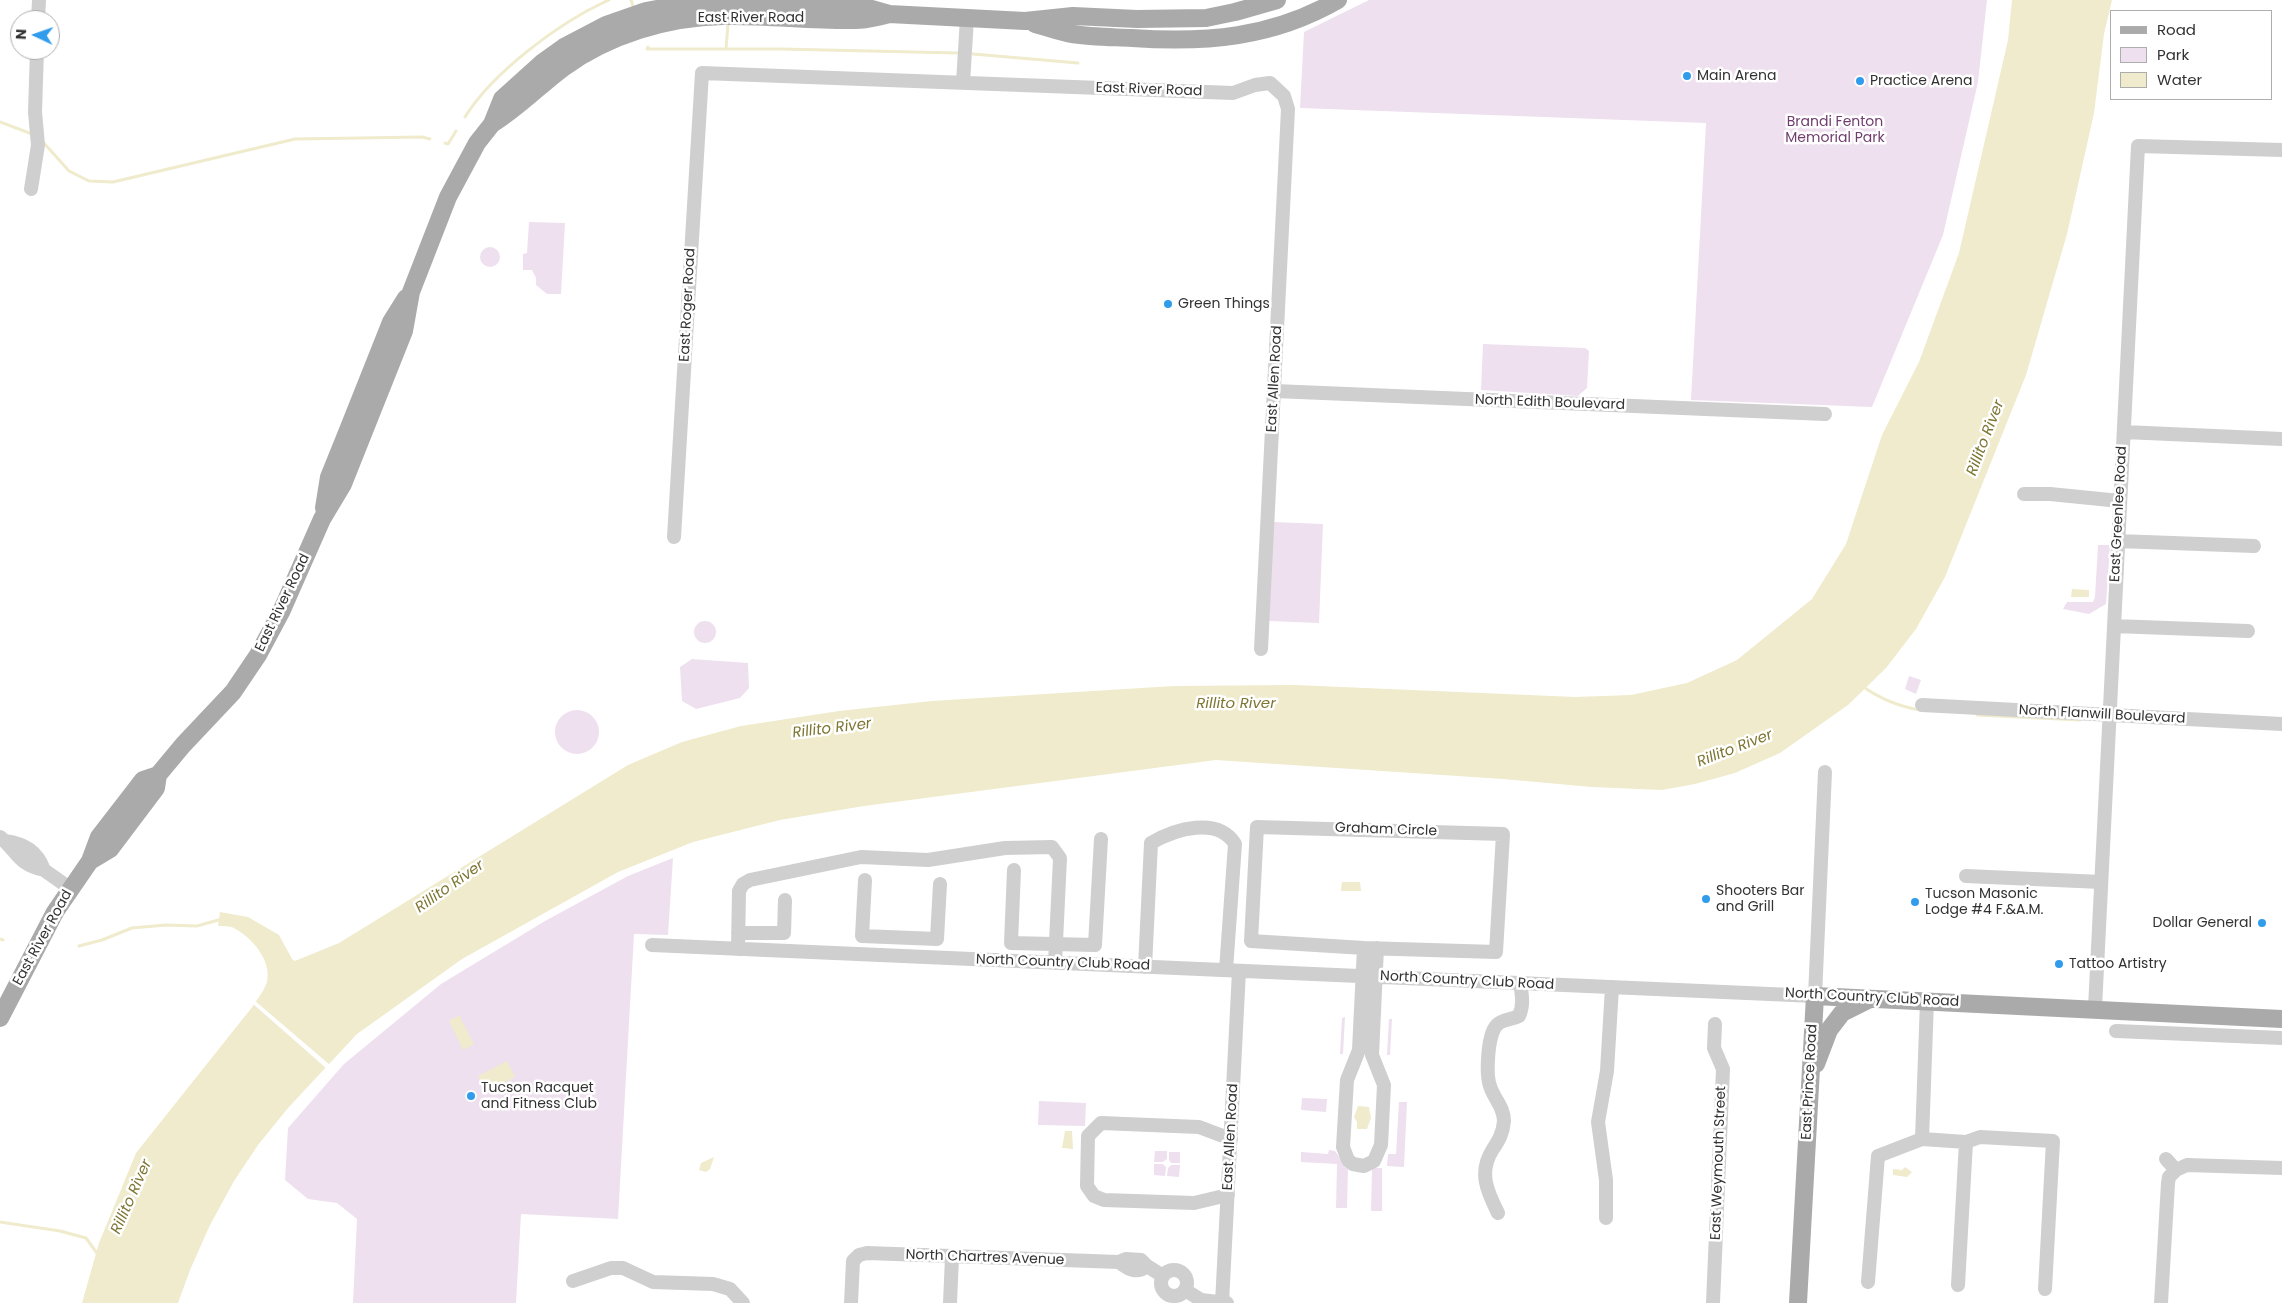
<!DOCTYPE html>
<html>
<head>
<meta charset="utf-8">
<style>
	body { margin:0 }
	#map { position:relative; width:2282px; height:1303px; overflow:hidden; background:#fff; font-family:Poppins,sans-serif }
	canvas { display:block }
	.legend { position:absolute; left:2110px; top:10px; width:162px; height:90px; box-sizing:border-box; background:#fff; border:1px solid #adadad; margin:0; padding:6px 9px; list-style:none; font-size:15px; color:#323232 }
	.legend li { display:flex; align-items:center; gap:10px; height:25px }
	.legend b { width:25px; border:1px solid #adadad }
	.north { position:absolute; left:10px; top:10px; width:50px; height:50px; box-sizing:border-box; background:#fff; border:1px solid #adadad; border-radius:50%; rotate:273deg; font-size:14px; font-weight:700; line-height:20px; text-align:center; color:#323232 }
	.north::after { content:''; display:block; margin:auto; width:18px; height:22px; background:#319bec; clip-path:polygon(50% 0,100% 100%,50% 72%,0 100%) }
</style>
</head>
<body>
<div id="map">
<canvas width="2282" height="1303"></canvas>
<ul class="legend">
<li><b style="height:6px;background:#aaa"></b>Road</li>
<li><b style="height:14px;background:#eee0ef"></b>Park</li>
<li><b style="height:14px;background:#efebcc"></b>Water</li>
</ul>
<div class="north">N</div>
</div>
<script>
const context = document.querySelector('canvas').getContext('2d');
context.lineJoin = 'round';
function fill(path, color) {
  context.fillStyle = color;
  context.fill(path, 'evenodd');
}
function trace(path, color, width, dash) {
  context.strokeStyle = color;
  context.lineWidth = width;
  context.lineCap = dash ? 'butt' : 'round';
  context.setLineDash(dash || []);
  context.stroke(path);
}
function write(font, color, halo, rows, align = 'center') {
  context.font = font + ' Poppins,sans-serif';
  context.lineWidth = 5;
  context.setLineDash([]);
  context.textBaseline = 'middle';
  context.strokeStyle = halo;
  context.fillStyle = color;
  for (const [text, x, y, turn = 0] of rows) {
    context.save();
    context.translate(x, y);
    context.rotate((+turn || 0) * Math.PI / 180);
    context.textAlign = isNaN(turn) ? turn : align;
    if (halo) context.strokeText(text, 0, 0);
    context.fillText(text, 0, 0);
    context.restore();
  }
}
const green = new Path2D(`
	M 1369,0 L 1987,0 L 1978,82 L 1943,235 L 1872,407 L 1691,400 L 1706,123 L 1300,108 L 1304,32 Z
	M 529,222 L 565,223 L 561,294 L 547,294 L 536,285 L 536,278 L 532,270 L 523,270 L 523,254 L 527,253 Z
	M480 257a10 10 0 1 1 20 0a10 10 0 1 1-20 0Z
	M 1483,344 L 1585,348 L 1589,351 L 1587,388 L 1578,396 L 1481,390 Z
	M 1273,522 L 1323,524 L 1319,623 L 1269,621 Z
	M 2098,545 L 2110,545 L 2106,604 L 2089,614 L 2063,609 L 2067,602 L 2093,602 L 2095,597 Z
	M694 632a11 11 0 1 1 22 0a11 11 0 1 1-22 0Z
	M 692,659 L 748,663 L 749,688 L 740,698 L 696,709 L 682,701 L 680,667 Z
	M 1909,676 L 1921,680 L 1916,694 L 1905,689 Z
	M555 732a22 22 0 1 1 44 0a22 22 0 1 1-44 0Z
	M 673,858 L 668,935 L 634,934 L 618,1219 L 521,1214 L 516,1303 L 353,1303 L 357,1219 L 337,1203 L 308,1199 L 285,1180 L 288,1128 L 344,1064 L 441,984 L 545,921 L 628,876 Z
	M 1345,1017 L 1343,1054 L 1340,1054 L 1342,1018 Z
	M 1389,1019 L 1392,1019 L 1390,1055 L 1387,1055 Z
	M 1302,1098 L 1327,1099 L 1326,1112 L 1301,1110 Z
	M 1039,1101 L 1086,1103 L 1085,1126 L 1038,1125 Z
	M 1399,1102 L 1407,1102 L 1404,1167 L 1387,1166 L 1388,1154 L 1396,1154 Z
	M 1329,1150 L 1335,1151 L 1348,1169 L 1347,1208 L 1336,1208 L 1337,1164 L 1301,1162 L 1301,1152 L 1328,1154 Z
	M 1155,1151 L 1167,1151 L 1167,1159 L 1163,1162 L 1154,1162 Z
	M 1169,1152 L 1180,1152 L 1180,1163 L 1171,1163 L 1169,1160 Z
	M 1154,1164 L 1163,1164 L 1166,1167 L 1165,1176 L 1154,1175 Z
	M 1171,1165 L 1180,1165 L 1179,1177 L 1167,1176 L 1168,1168 Z
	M 1372,1168 L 1382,1168 L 1382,1211 L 1371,1211 Z`);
const water = new Path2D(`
	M 2012,0 L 2112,0 L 2104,34 L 2094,113 L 2067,234 L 2026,375 L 1945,577 L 1916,629 L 1886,668 L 1848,705 L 1780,753 L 1735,773 L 1695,784 L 1662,790 L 1592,787 L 1503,779 L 1216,760 L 864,806 L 780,820 L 693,842 L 618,872 L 462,959 L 357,1034 L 288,1108 L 258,1145 L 234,1181 L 210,1225 L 190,1270 L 178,1303 L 82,1303 L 99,1243 L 136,1153 L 253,1006 C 258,998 264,991 267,982 C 272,960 252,938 234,928 C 229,926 223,926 218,926 L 220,912 L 248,917 L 279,935 L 292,959 L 295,961 L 339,943 L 628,765 L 682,742 L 741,726 L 839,711 L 932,701 L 1174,686 L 1295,685 L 1575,697 L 1631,695 L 1687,683 L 1737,660 L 1812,599 L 1846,544 L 1882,435 L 1919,362 L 1959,253 L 2008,40 Z
	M 2072,589 L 2089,590 L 2089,597 L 2071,597 Z
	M 1342,882 L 1360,882 L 1361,891 L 1341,891 Z
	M 459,1015 L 474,1044 L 463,1050 L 449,1021 Z
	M 507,1061 L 515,1077 L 486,1092 L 478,1076 Z
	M 1358,1106 L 1369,1107 L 1371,1118 L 1367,1129 L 1357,1129 L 1357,1122 L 1354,1117 Z
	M 1065,1131 L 1072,1131 L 1073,1149 L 1062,1148 Z
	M 714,1157 L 710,1169 L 706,1172 L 699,1170 L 701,1163 Z
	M 1905,1167 L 1912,1172 L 1907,1177 L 1893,1175 L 1893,1169 L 1902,1170 Z`);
const pier = new Path2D(`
	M 254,1000 L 330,1065 L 327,1069 L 252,1003 Z`);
const stream = new Path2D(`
	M 631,0 L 633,6
	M 648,47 L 647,49 L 782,49 L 957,53
	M 726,49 L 728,24
	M 973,54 L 1078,63
	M 465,117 C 493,72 560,22 609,0
	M 0,122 L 32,134
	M 43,142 L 69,171 L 89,181 L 113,182 L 295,139 L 422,137 L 430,139
	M 445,143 L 448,144 L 456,131
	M 1862,686 C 1879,698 1900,707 1921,710
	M 1977,715 L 2080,720
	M 0,939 L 3,940
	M 79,946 L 102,940 L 132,928 L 166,925 L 197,926 L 222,919
	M 0,1222 L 60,1231 L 86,1238 L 99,1256`);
const minor = new Path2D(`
	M 38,20 L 39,0
	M 963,83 L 967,18
	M 31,189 L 38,145 L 35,112 L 37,50
	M 1275,391 L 1825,414
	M 2124,432 L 2282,439
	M 2024,494 L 2050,494 L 2120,501
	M 674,537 L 702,73 L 1233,93 L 1255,85 L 1270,83 L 1284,96 L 1288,109 L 1261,649
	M 2118,541 L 2254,546
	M 2114,626 L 2248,631
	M 1922,705 L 2282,724
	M 1257,827 L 1503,834 L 1496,952 L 1364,948 L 1251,941 Z
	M 0,837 C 18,852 17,864 44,870 C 37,851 25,844 5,841
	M 44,870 L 71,889
	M 1014,870 L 1011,943 L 1095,945 L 1101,839
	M 1966,876 L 2101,882
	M 865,880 L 862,936 L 937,939 L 940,884
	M 738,933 L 784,933 L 785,900
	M 652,945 L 1815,996 L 1825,772
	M 1364,948 L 1359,1050 L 1347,1080 L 1343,1147 L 1348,1160 L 1353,1164 L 1364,1166 L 1374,1161 L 1381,1145 L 1384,1085 L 1372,1055 L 1377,948
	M 738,949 L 739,891 L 743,884 L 750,880 L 861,857 L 928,860 L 1005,848 L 1052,847 L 1060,858 L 1055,963
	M 1145,967 L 1151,843 C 1175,829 1218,816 1235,844 L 1226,970
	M 2095,1008 L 2138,146 L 2282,150
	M 2116,1031 L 2282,1038
	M 1922,1139 L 1966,1142 L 1980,1137 L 2053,1141 L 2045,1289
	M 2176,1170 L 2187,1165 L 2282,1168
	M 1228,1195 L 1194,1203 L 1104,1200 L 1094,1196 L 1087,1186 L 1088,1136 L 1101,1123 L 1199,1127 L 1231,1139
	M 1498,1213 C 1487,1191 1478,1172 1493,1149 C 1499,1140 1503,1133 1504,1121 C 1504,1107 1494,1099 1490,1086 C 1486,1075 1487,1032 1498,1024 C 1502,1020 1513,1019 1519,1016 C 1524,1005 1522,995 1520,983
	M 1606,1218 L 1606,1180 L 1598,1122 L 1607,1071 L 1612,987
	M 1119,1262 C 1129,1270 1137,1274 1147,1266
	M1161 1283a13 13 0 1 1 26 0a13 13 0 1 1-26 0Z
	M 573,1281 L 611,1268 L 623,1268 L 653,1282 L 713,1284 L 730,1289 L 743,1303
	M 1868,1282 L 1878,1156 L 1922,1139 L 1927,1001
	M 1958,1285 L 1966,1142
	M 1185,1290 L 1201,1300 L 1227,1303
	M 851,1303 L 853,1261 L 859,1255 L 867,1253 L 1119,1262 L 1126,1259 L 1141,1260 L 1147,1266 L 1163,1276
	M 950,1303 L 952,1257
	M 1222,1303 L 1239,971
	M 1713,1303 L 1723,1069 L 1714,1048 L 1715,1024
	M 2161,1303 L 2168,1183 L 2169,1177 L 2176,1170 L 2166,1159`);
const major = new Path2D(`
	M 1035,24 C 1047,27 1059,32 1072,34 C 1091,37 1112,37 1132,38 C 1206,43 1272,38 1338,0
	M 492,124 C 518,108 539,86 563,68 C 608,35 668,17 723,16 C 767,15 812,21 856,20 C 866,20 876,17 886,15
	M 324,508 L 329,477 L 348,430 L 391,322 L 406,298
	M 90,861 L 110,849 L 156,788 L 158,775 L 183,745 L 233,692 L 258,655 L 281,612 L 322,519 L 343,484 L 404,331 L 411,292 L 448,197 L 477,143 L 492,124 L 502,99 L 543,62 L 564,47 L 606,25 L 646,11 L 701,1 L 858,5 L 889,14 L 1025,21 L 1073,16 L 1137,19 L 1206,18 L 1235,12 L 1277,0
	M 0,1018 L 55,912 L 90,861 L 99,837 L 143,780 L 158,775
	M 1816,1064 L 1829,1030 L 1842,1013 L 1870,999
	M 1798,1303 L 1815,996 L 2282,1019`);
const markers = [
	[1687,76,5,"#319bec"],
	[1860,81,5,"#319bec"],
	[1168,304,5,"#319bec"],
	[1706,899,5,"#319bec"],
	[1915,902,5,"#319bec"],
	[2262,923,5,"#319bec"],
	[2059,964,5,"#319bec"],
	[471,1096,5,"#319bec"]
];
const streetNames = [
	["East River Road",751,18],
	["East River Road",1149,90,2],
	["East Roger Road",688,305,-87],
	["East Allen Road",1275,379,-87],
	["North Edith Boulevard",1550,403,2],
	["East Greenlee Road",2119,514,-87],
	["East River Road",283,603,-64],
	["North Flanwill Boulevard",2102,715,3],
	["Graham Circle",1386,830,2],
	["East River Road",43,938,-61],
	["North Country Club Road",1063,963,2],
	["North Country Club Road",1467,981,3],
	["North Country Club Road",1872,998,3],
	["East Prince Road",1810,1082,-87],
	["East Allen Road",1231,1137,-87],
	["East Weymouth Street",1719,1163,-88],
	["North Chartres Avenue",985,1258,2]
];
const poiNames = [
	["Main Arena",1697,76],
	["Practice Arena",1870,81],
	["Green Things",1178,304],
	["Shooters Bar",1716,891],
	["and Grill",1716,907],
	["Tucson Masonic",1925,894],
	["Lodge #4 F.&A.M.",1925,910],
	["Dollar General",2252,923,"right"],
	["Tattoo Artistry",2069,964],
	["Tucson Racquet",481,1088],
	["and Fitness Club",481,1104]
];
const parkNames = [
	["Brandi Fenton",1835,122],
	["Memorial Park",1835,138]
];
const waterNames = [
	["Rillito River",1986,438,-69],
	["Rillito River",1236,704],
	["Rillito River",832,729,-7],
	["Rillito River",1735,749,-21],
	["Rillito River",450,887,-35],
	["Rillito River",132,1197,-66]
];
fill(green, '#eee0ef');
fill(water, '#efebcc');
fill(pier, '#fff');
trace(stream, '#efebcc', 3);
trace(minor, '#cfcfcf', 14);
trace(major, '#aaa', 18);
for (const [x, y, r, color] of markers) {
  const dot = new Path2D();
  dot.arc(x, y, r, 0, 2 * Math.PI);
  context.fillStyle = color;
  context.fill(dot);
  trace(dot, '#fff', 2);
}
write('14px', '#323232', '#fff', streetNames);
write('14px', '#323232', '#fff', poiNames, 'left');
write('14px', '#703d6e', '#fff', parkNames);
write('italic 15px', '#7e7633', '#fff', waterNames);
</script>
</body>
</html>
